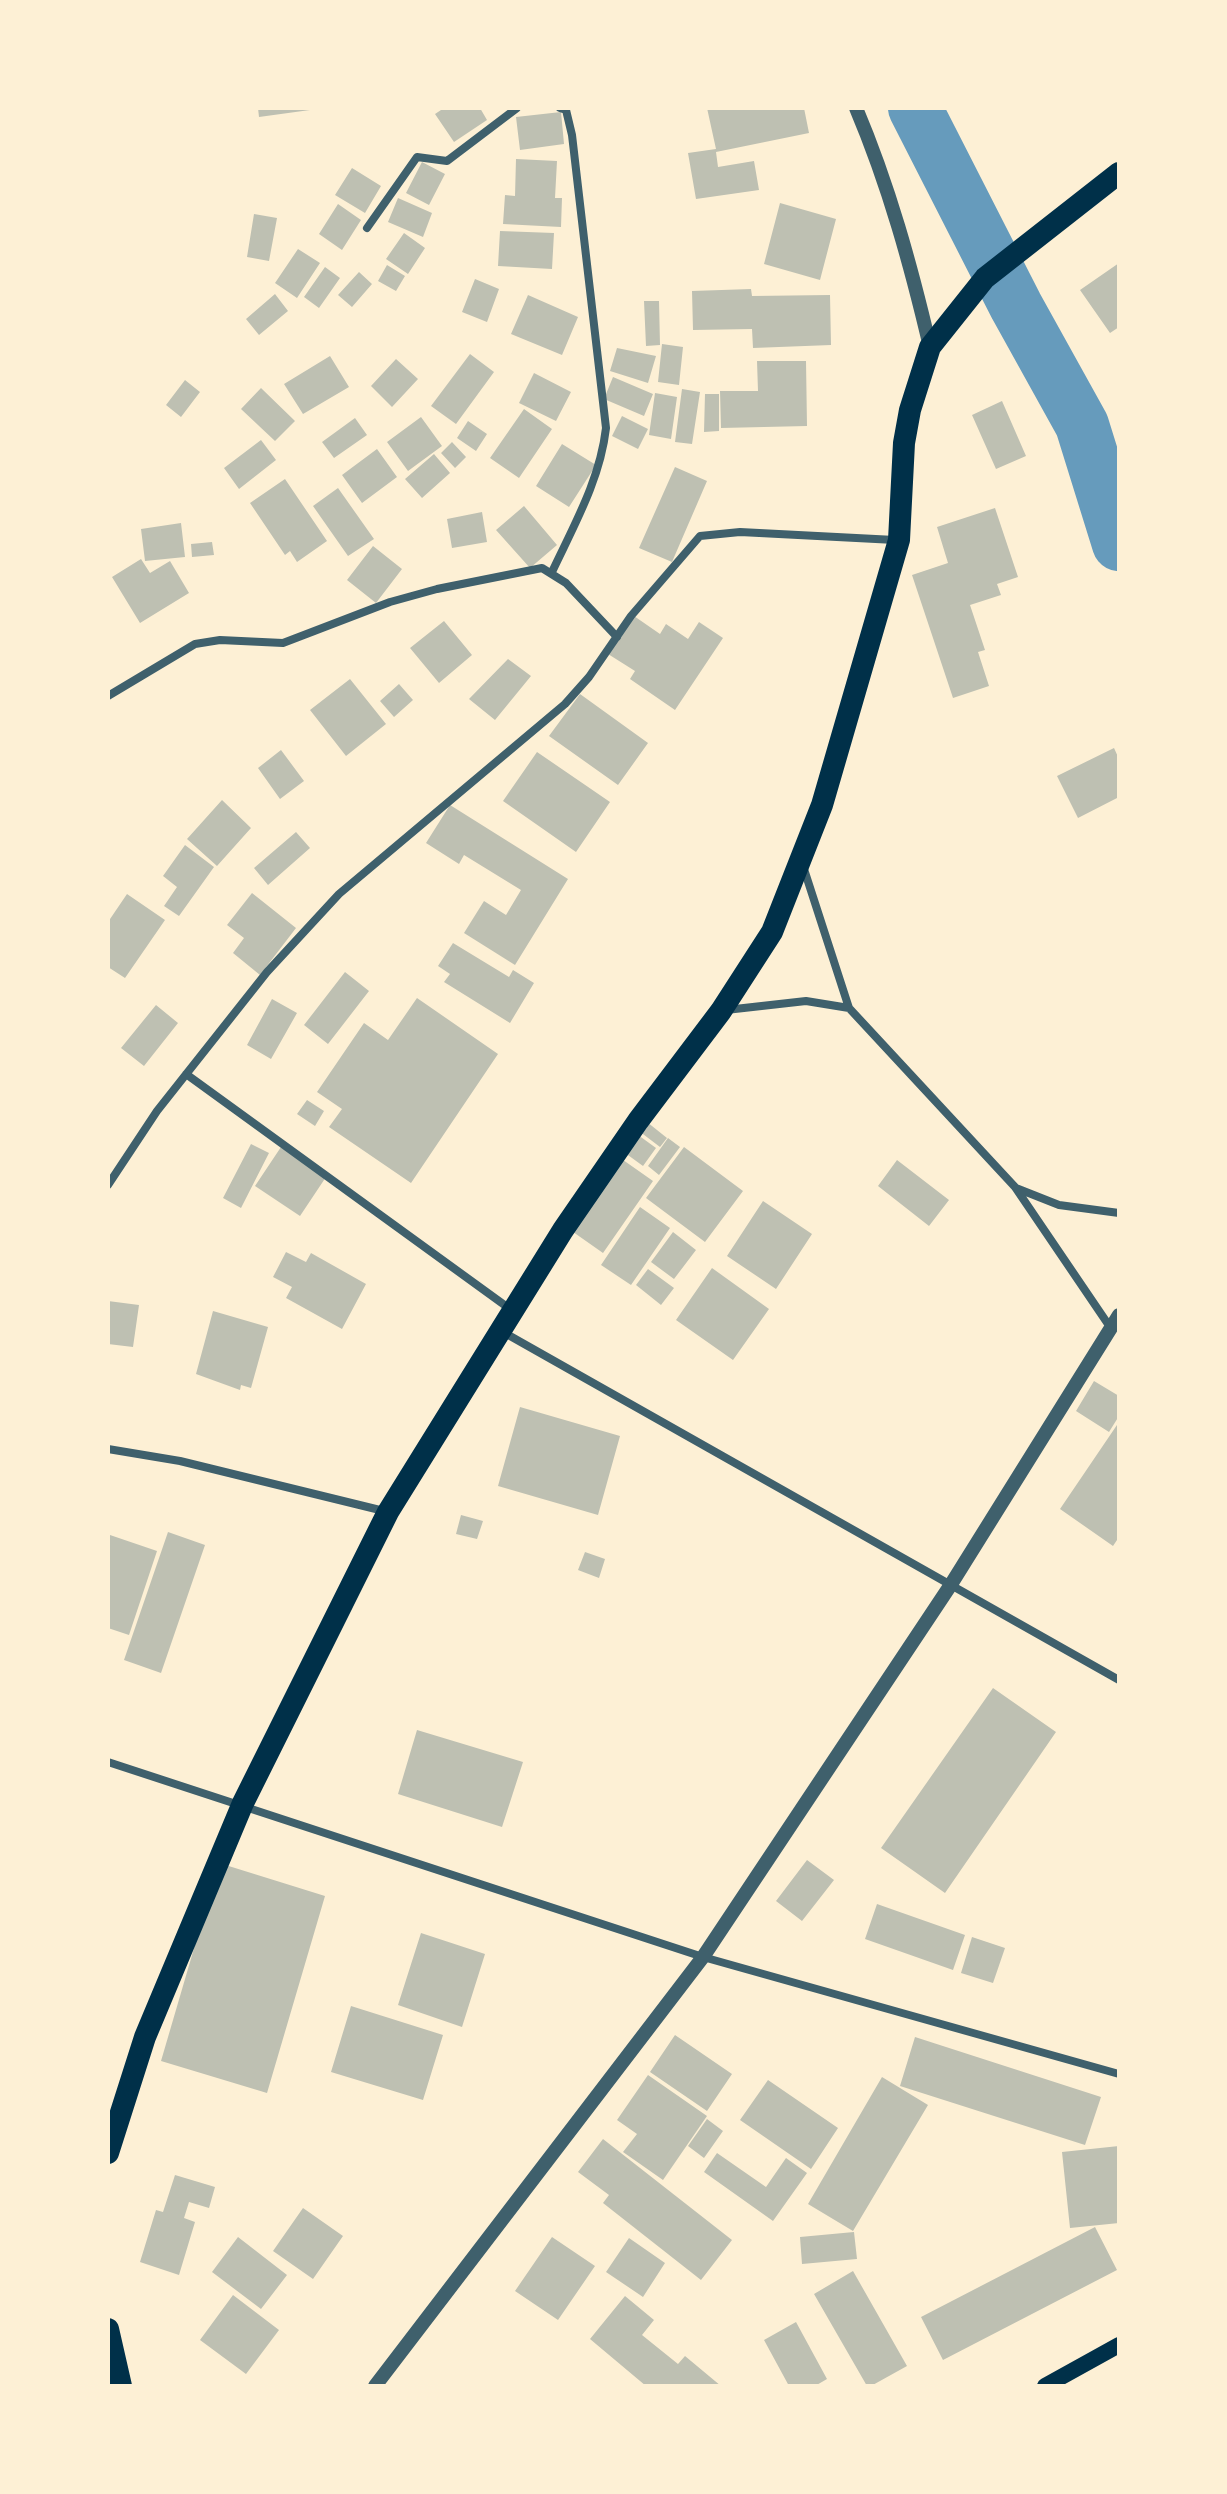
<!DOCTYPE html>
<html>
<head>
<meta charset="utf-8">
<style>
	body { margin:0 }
	#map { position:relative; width:1227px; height:2494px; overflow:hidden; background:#fdf0d5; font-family:"Work Sans",sans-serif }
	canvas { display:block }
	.frame { position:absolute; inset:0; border:110px solid #fdf0d5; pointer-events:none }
</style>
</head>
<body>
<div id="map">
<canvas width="1227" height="2494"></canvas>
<div class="frame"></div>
</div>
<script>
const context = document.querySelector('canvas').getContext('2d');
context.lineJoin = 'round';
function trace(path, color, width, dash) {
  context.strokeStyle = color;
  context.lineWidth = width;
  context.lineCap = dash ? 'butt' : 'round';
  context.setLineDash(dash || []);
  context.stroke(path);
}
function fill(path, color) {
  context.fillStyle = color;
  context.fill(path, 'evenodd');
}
const river = new Path2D(`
	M 915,108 L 1016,306 L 1082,425 L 1119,544`);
const building = new Path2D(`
	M 258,108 L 309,108 L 310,110 L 259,117 Z
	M 444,108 L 480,108 L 487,120 L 454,142 L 435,114 Z
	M 707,108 L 804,108 L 809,133 L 716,152 L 718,167 L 754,161 L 759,190 L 696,199 L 688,153 L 716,149 Z
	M 561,112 L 564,144 L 520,150 L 516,117 Z
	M 516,159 L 557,161 L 555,198 L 562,198 L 561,227 L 503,224 L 505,195 L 515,196 Z
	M 422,162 L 445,174 L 429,205 L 406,193 Z
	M 352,168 L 381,186 L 365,213 L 335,195 Z
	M 398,198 L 432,213 L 423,237 L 388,222 Z
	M 780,203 L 836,219 L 820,280 L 764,264 Z
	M 338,204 L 361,220 L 342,250 L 319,234 Z
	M 254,214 L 277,218 L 269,261 L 247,257 Z
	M 500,231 L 554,233 L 552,269 L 498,266 Z
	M 404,233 L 425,248 L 408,274 L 386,259 Z
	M 298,249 L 320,263 L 297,298 L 275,283 Z
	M 1119,263 L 1119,327 L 1110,333 L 1080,290 Z
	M 387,265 L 405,276 L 396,291 L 378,281 Z
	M 325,267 L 340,278 L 319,308 L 304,297 Z
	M 359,272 L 372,284 L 352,307 L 338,295 Z
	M 475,279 L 499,289 L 487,322 L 462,312 Z
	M 751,289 L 752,296 L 830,295 L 831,345 L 753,348 L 752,329 L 693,330 L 692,291 Z
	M 275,294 L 288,311 L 259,335 L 246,319 Z
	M 528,295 L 578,317 L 562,355 L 511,334 Z
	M 644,301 L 659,301 L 660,345 L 646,346 Z
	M 662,344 L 683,347 L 679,385 L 658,382 Z
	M 617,348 L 656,356 L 648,383 L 610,371 Z
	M 470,354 L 494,372 L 456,424 L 431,406 Z
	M 330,356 L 349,387 L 303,414 L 284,384 Z
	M 396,359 L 418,379 L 392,407 L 371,386 Z
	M 757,361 L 806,361 L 807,426 L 721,428 L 720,391 L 758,391 Z
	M 534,373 L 571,392 L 556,421 L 519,403 Z
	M 613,377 L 653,394 L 644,416 L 604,399 Z
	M 185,380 L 200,392 L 181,417 L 166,405 Z
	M 261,388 L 295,421 L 275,441 L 241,409 Z
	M 682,389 L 700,392 L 692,444 L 675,442 Z
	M 655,393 L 677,397 L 671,439 L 649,435 Z
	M 705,394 L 719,394 L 719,431 L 704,432 Z
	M 1002,401 L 1026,456 L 996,469 L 972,415 Z
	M 524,409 L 552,429 L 519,478 L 490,458 Z
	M 622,416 L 648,429 L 638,449 L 612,436 Z
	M 421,417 L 442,446 L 408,471 L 387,442 Z
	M 355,418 L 367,435 L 334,458 L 322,442 Z
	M 468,421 L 487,434 L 476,451 L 457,438 Z
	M 261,440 L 276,460 L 239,489 L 224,468 Z
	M 452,442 L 466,457 L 455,468 L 441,453 Z
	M 562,444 L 596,465 L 569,507 L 536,486 Z
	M 377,449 L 397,477 L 362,503 L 342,475 Z
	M 434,454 L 450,473 L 422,498 L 405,479 Z
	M 675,467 L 707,481 L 672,562 L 639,548 Z
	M 285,479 L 327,541 L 297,562 L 290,551 L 285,555 L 250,503 Z
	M 338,488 L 374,539 L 348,556 L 313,506 Z
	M 524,506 L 557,545 L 530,568 L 496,530 Z
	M 995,508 L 1018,577 L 997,584 L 1001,595 L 970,605 L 985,650 L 978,652 L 989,686 L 953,698 L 912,575 L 948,563 L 937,527 Z
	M 482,512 L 487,542 L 452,548 L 447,519 Z
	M 181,523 L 185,557 L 145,561 L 141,529 Z
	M 212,542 L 214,555 L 192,557 L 191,544 Z
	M 373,546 L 402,569 L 376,603 L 347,580 Z
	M 141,559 L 150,573 L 170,561 L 189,593 L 140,623 L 112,577 Z
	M 634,616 L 660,634 L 666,624 L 688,639 L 699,622 L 723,638 L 675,710 L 630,679 L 635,671 L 608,654 Z
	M 444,621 L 472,655 L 439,683 L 410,648 Z
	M 508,659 L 531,676 L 495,720 L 469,699 Z
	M 350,679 L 386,724 L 346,756 L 310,710 Z
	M 399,684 L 413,700 L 394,717 L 380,701 Z
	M 580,694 L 648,743 L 618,785 L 549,736 Z
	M 1114,748 L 1119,759 L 1119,797 L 1078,818 L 1057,776 Z
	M 281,750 L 304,781 L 280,799 L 258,768 Z
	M 537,752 L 610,802 L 576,852 L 503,801 Z
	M 222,800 L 251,828 L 217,866 L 187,839 Z
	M 450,805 L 568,879 L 515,965 L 464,933 L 484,901 L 506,915 L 521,890 L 464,855 L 459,864 L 426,843 Z
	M 296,832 L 310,848 L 268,885 L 254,868 Z
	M 185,845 L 214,867 L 179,916 L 164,906 L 177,887 L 163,876 Z
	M 252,893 L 296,928 L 260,975 L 233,953 L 244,938 L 227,925 Z
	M 127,894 L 165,920 L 125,978 L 108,967 L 108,922 Z
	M 453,943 L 509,977 L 513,970 L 534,983 L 510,1023 L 444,982 L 450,974 L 438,966 Z
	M 345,972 L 369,991 L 328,1044 L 304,1025 Z
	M 417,998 L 498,1054 L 411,1183 L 329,1127 L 342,1109 L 317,1092 L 364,1023 L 388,1040 Z
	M 272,999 L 297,1013 L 271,1059 L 247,1045 Z
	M 156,1005 L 178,1023 L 144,1066 L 121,1048 Z
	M 307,1100 L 324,1111 L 315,1126 L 297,1114 Z
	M 642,1118 L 667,1138 L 660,1147 L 635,1128 Z
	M 634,1132 L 656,1148 L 643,1166 L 621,1150 Z
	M 668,1138 L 680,1147 L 659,1175 L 648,1166 Z
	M 251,1144 L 269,1153 L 241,1208 L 223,1198 Z
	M 281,1147 L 326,1177 L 300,1216 L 255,1186 Z
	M 684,1147 L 743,1191 L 705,1242 L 646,1198 Z
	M 616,1155 L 653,1181 L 603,1253 L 566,1227 Z
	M 897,1160 L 949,1200 L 929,1226 L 878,1186 Z
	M 763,1201 L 812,1234 L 776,1289 L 727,1256 Z
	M 640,1207 L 670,1228 L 631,1285 L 601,1265 Z
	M 673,1232 L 696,1250 L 674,1279 L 651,1262 Z
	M 286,1252 L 306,1262 L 311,1253 L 366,1284 L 342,1329 L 286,1298 L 292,1287 L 273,1277 Z
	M 712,1268 L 769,1309 L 733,1360 L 676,1320 Z
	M 648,1269 L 674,1288 L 661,1305 L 636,1285 Z
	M 108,1301 L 139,1305 L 133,1347 L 108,1344 Z
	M 213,1311 L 268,1327 L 251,1388 L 241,1385 L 240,1390 L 196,1374 Z
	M 1094,1381 L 1119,1396 L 1119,1416 L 1109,1432 L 1076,1411 Z
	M 520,1407 L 620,1436 L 598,1515 L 498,1486 Z
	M 1119,1422 L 1119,1537 L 1113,1546 L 1060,1509 Z
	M 461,1515 L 483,1521 L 477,1539 L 456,1534 Z
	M 168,1532 L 205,1545 L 161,1673 L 124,1660 Z
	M 110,1535 L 157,1551 L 129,1635 L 108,1628 Z
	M 585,1552 L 605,1559 L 599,1578 L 578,1570 Z
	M 993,1688 L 1056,1732 L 945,1893 L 881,1848 Z
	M 417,1730 L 523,1762 L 502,1827 L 398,1794 Z
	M 807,1860 L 834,1880 L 802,1921 L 776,1901 Z
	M 219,1863 L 325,1896 L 267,2093 L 161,2061 Z
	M 877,1904 L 965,1935 L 953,1970 L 865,1939 Z
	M 421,1933 L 485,1954 L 462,2027 L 398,2005 Z
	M 972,1937 L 1005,1948 L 993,1983 L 961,1973 Z
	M 351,2006 L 443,2035 L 423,2100 L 331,2072 Z
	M 675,2035 L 732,2074 L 707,2111 L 650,2072 Z
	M 915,2037 L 1101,2097 L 1085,2145 L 900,2086 Z
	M 648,2075 L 707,2116 L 663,2180 L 623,2152 L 637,2134 L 617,2120 Z
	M 882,2077 L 928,2105 L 853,2231 L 808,2204 Z
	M 768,2080 L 838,2128 L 811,2169 L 740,2120 Z
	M 707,2119 L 723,2131 L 704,2158 L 688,2146 Z
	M 603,2139 L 732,2240 L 701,2280 L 603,2203 L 609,2195 L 578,2172 Z
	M 1119,2146 L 1119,2223 L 1070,2228 L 1062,2152 Z
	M 717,2153 L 766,2187 L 786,2158 L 807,2173 L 773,2221 L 704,2172 Z
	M 175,2175 L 215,2187 L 209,2208 L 189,2202 L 184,2218 L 195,2222 L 179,2275 L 140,2262 L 156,2210 L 163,2212 Z
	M 303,2208 L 343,2236 L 313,2279 L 273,2251 Z
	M 1095,2227 L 1117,2270 L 943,2360 L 921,2317 Z
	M 854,2232 L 857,2259 L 802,2264 L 800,2237 Z
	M 238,2237 L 287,2275 L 261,2309 L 212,2272 Z
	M 552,2237 L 595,2266 L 558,2320 L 515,2291 Z
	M 629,2238 L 665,2263 L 643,2297 L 606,2272 Z
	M 853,2271 L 907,2366 L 871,2386 L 867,2386 L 814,2294 Z
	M 233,2295 L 279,2330 L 246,2374 L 200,2340 Z
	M 625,2296 L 654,2320 L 642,2335 L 678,2364 L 685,2356 L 721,2386 L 646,2386 L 590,2339 Z
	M 796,2322 L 827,2379 L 815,2386 L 789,2386 L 764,2340 Z`);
const minor = new Path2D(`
	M 367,228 L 417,157 L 447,161 L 517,108
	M 552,572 C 574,525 600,480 606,428 L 572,135 L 566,110 L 560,108
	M 108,696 L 195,644 L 220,640 L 283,643 L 390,602 L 437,589 L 542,568 L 566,583 L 617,637
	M 803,866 L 849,1008 L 1015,1187 L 1110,1327
	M 726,1010 L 806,1001 L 849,1008
	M 186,1074 L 510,1309
	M 108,1185 L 157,1111 L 267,972 L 339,894 L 565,704 L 589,677 L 631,616 L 700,536 L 740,532 L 895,540
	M 1016,1188 L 1059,1205 L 1119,1213
	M 503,1332 L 1119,1680
	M 108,1449 L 180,1461 L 384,1511
	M 108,1762 L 703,1957 L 1119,2074`);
const tertiary = new Path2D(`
	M 856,108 C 889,186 911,266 930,347
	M 375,2386 L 703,1957 L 950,1586 L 1119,1315`);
const secondary = new Path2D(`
	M 1045,2386 L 1119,2345`);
const trunk = new Path2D(`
	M 108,2153 L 145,2037 L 243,1803 L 388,1512 L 563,1230 L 638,1121 L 721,1011 L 772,932 L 822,805 L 899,540 L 904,443 L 910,410 L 930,347 L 985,278 L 1119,173
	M 108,2329 L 121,2386`);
trace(river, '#669bbc', 54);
fill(building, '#bec0b2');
trace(minor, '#3f606c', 8);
trace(tertiary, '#3f606c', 14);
trace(secondary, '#003049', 16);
trace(trunk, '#003049', 22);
</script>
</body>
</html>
